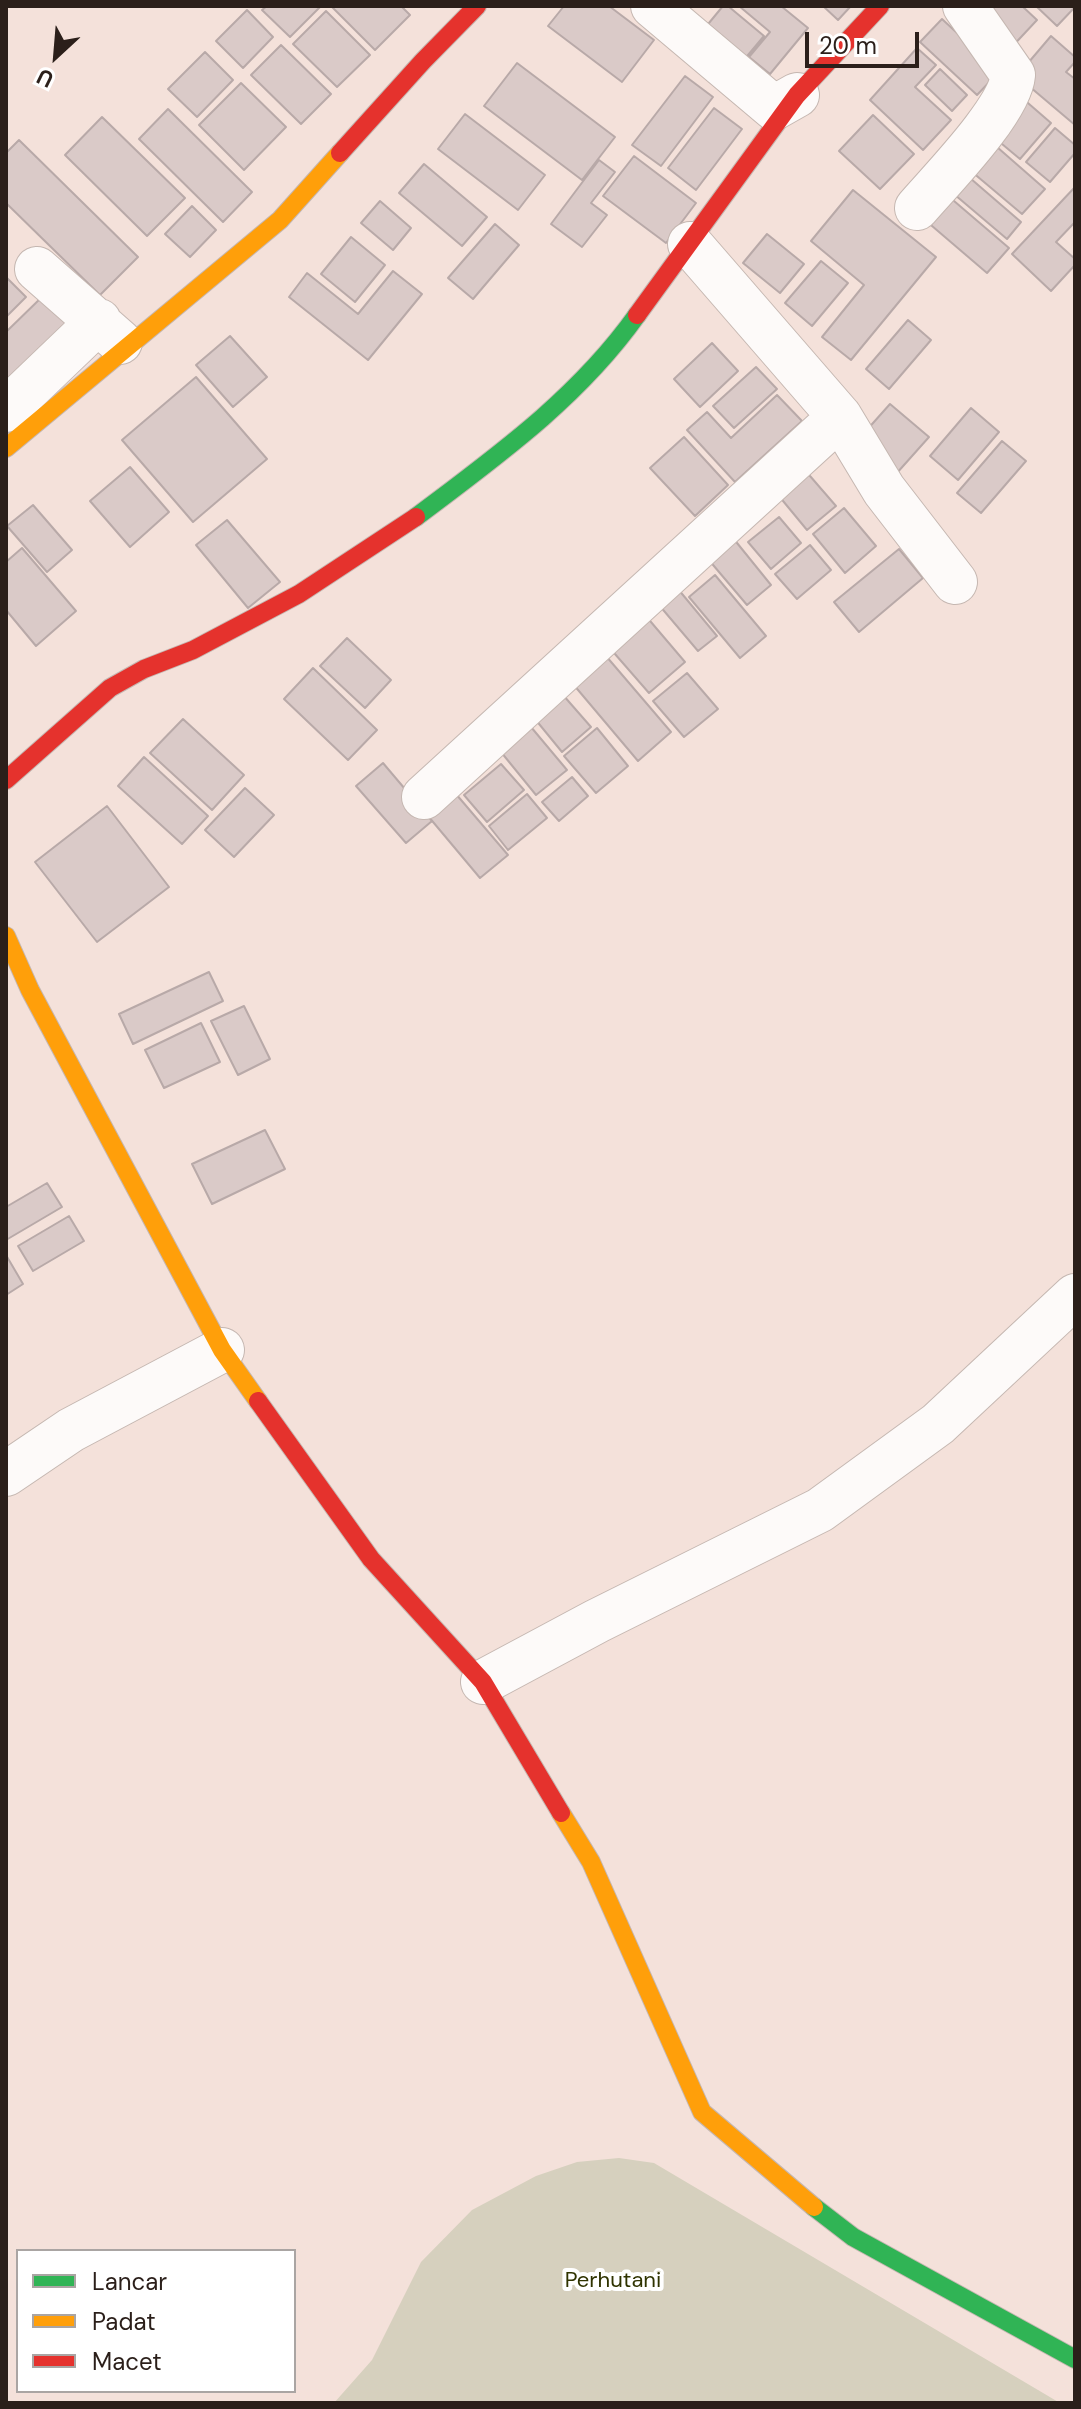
<!DOCTYPE html>
<html>
<head>
<meta charset="utf-8">
<style>
	body { margin:0 }
	#map { position:relative; width:1081px; height:2409px; overflow:hidden; background:#f4e1da; font-family:"DM Sans",sans-serif }
	canvas { display:block }
	.frame { position:absolute; inset:0; border:8px solid #2b1f1a; pointer-events:none }
	.legend { position:absolute; left:16px; top:2249px; width:280px; height:144px; box-sizing:border-box; background:#fff; border:2px solid #aaa5a3; margin:0; padding:10px 14px; list-style:none; font-size:24px; color:#2b1f1a }
	.legend li { display:flex; align-items:center; gap:16px; height:40px }
	.legend b { width:40px; border:2px solid #aaa5a3 }
	.north { position:absolute; left:16px; top:16px; width:80px; height:80px; -webkit-text-stroke:6px #fff; paint-order:stroke; rotate:206deg; font-size:22px; font-weight:700; line-height:32px; text-align:center; color:#2b1f1a }
	.north::after { content:''; display:block; margin:auto; width:28px; height:36px; background:#2b1f1a; clip-path:polygon(50% 0,100% 100%,50% 72%,0 100%) }
	.scale { position:absolute; left:805px; top:32px; width:114px; height:36px; box-sizing:border-box; border:4px solid #2b1f1a; border-top:0; padding-left:10px; font-size:24px; line-height:28px; white-space:nowrap; color:#2b1f1a; -webkit-text-stroke:6px #fff; paint-order:stroke }
</style>
</head>
<body>
<div id="map">
<canvas width="1081" height="2409"></canvas>
<div class="frame"></div>
<ul class="legend">
<li><b style="height:10px;background:#30b455"></b>Lancar</li>
<li><b style="height:10px;background:#ff9f0a"></b>Padat</li>
<li><b style="height:10px;background:#e5322d"></b>Macet</li>
</ul>
<div class="north">U</div>
<div class="scale">20 m</div>
</div>
<script>
const context = document.querySelector('canvas').getContext('2d');
context.lineJoin = 'round';
function fill(path, color) {
  context.fillStyle = color;
  context.fill(path, 'evenodd');
}
function trace(path, color, width, dash) {
  context.strokeStyle = color;
  context.lineWidth = width;
  context.lineCap = dash ? 'butt' : 'round';
  context.setLineDash(dash || []);
  context.stroke(path);
}
function write(font, color, halo, rows, align = 'center') {
  context.font = font + ' "DM Sans",sans-serif';
  context.lineWidth = 8;
  context.setLineDash([]);
  context.textBaseline = 'middle';
  context.strokeStyle = halo;
  context.fillStyle = color;
  for (const [text, x, y, turn = 0] of rows) {
    context.save();
    context.translate(x, y);
    context.rotate((+turn || 0) * Math.PI / 180);
    context.textAlign = isNaN(turn) ? turn : align;
    if (halo) context.strokeText(text, 0, 0);
    context.fillText(text, 0, 0);
    context.restore();
  }
}
const green = new Path2D(`
	M 619,2158 L 654,2163 L 1060,2403 L 334,2403 L 372,2360 L 421,2262 L 472,2210 L 536,2176 L 577,2162 Z`);
const building = new Path2D(`
	M 267,6 L 319,6 L 320,7 L 290,37 L 262,10 Z
	M 331,6 L 401,6 L 410,15 L 375,50 Z
	M 564,6 L 609,6 L 654,40 L 622,82 L 548,26 Z
	M 723,6 L 728,6 L 764,36 L 743,61 L 704,29 Z
	M 739,6 L 781,6 L 808,28 L 770,74 L 749,57 L 770,32 Z
	M 823,6 L 851,6 L 838,20 Z
	M 964,6 L 1022,6 L 1037,20 L 1008,51 Z
	M 1036,6 L 1075,6 L 1075,7 L 1057,26 Z
	M 247,10 L 273,37 L 243,68 L 216,41 Z
	M 326,11 L 370,55 L 337,87 L 293,44 Z
	M 942,19 L 999,72 L 977,95 L 920,42 Z
	M 1051,36 L 1075,57 L 1075,62 L 1066,72 L 1075,79 L 1075,125 L 1017,76 Z
	M 281,45 L 331,94 L 301,124 L 251,75 Z
	M 917,48 L 936,65 L 915,87 L 951,120 L 923,150 L 870,100 Z
	M 205,52 L 233,80 L 197,117 L 168,89 Z
	M 517,63 L 615,137 L 582,180 L 484,106 Z
	M 940,69 L 967,95 L 952,111 L 925,85 Z
	M 685,76 L 713,97 L 661,166 L 632,145 Z
	M 241,83 L 286,127 L 244,170 L 199,125 Z
	M 1021,97 L 1051,123 L 1020,159 L 990,134 Z
	M 714,108 L 742,129 L 696,190 L 668,168 Z
	M 168,109 L 252,192 L 223,222 L 139,139 Z
	M 465,114 L 545,175 L 518,210 L 438,149 Z
	M 873,115 L 914,154 L 880,189 L 839,151 Z
	M 102,117 L 185,198 L 147,236 L 65,155 Z
	M 1055,128 L 1075,145 L 1075,153 L 1050,182 L 1026,162 Z
	M 19,140 L 138,257 L 100,295 L 6,203 L 6,153 Z
	M 989,140 L 1045,189 L 1022,214 L 965,166 Z
	M 634,156 L 696,203 L 666,243 L 603,196 Z
	M 599,160 L 615,172 L 591,203 L 607,215 L 582,247 L 551,224 Z
	M 424,164 L 487,217 L 462,246 L 399,193 Z
	M 963,172 L 1021,222 L 1007,239 L 948,189 Z
	M 1075,187 L 1075,222 L 1056,242 L 1075,259 L 1075,265 L 1051,291 L 1012,254 Z
	M 940,189 L 1009,248 L 987,273 L 918,214 Z
	M 853,190 L 936,257 L 851,360 L 822,337 L 864,285 L 811,241 Z
	M 380,201 L 411,228 L 393,250 L 361,223 Z
	M 192,206 L 216,230 L 190,257 L 165,234 Z
	M 495,224 L 519,245 L 473,299 L 448,278 Z
	M 767,234 L 804,264 L 780,293 L 743,263 Z
	M 351,237 L 385,265 L 355,302 L 321,274 Z
	M 821,261 L 848,283 L 812,326 L 785,303 Z
	M 393,271 L 422,294 L 368,360 L 289,297 L 307,273 L 358,314 Z
	M 6,277 L 26,297 L 6,317 Z
	M 45,294 L 77,326 L 6,398 L 6,332 Z
	M 908,320 L 931,340 L 889,389 L 866,369 Z
	M 230,336 L 267,377 L 233,407 L 196,365 Z
	M 712,343 L 738,371 L 700,407 L 674,379 Z
	M 756,367 L 777,389 L 734,428 L 713,406 Z
	M 196,377 L 267,459 L 193,522 L 122,440 Z
	M 777,395 L 802,421 L 735,482 L 687,430 L 707,412 L 731,438 Z
	M 890,404 L 929,437 L 896,474 L 857,441 Z
	M 971,408 L 999,432 L 958,480 L 930,456 Z
	M 684,437 L 728,485 L 695,516 L 650,468 Z
	M 1002,441 L 1026,461 L 981,513 L 957,493 Z
	M 797,461 L 836,506 L 807,530 L 769,484 Z
	M 130,467 L 169,512 L 130,547 L 90,501 Z
	M 33,505 L 72,550 L 47,572 L 7,526 Z
	M 844,508 L 876,546 L 845,573 L 813,534 Z
	M 779,517 L 801,543 L 771,569 L 748,542 Z
	M 227,520 L 280,582 L 248,608 L 196,545 Z
	M 733,538 L 771,585 L 747,605 L 708,559 Z
	M 810,545 L 831,570 L 797,599 L 775,574 Z
	M 22,548 L 76,611 L 36,646 L 6,610 L 6,562 Z
	M 899,549 L 923,578 L 859,632 L 834,602 Z
	M 715,575 L 766,636 L 740,658 L 689,597 Z
	M 678,589 L 717,636 L 698,651 L 659,605 Z
	M 645,615 L 685,662 L 649,693 L 608,646 Z
	M 347,638 L 391,680 L 365,708 L 320,666 Z
	M 606,656 L 671,732 L 638,761 L 573,684 Z
	M 313,668 L 377,730 L 348,760 L 284,699 Z
	M 687,673 L 718,709 L 684,737 L 653,701 Z
	M 563,695 L 591,727 L 562,752 L 535,719 Z
	M 183,719 L 244,775 L 212,810 L 150,753 Z
	M 531,727 L 567,770 L 536,795 L 501,752 Z
	M 597,728 L 628,766 L 596,793 L 564,756 Z
	M 144,757 L 208,816 L 182,844 L 118,786 Z
	M 383,763 L 432,821 L 406,843 L 356,786 Z
	M 501,764 L 524,790 L 487,822 L 464,795 Z
	M 572,777 L 588,796 L 559,821 L 542,802 Z
	M 450,787 L 508,855 L 480,878 L 423,810 Z
	M 245,788 L 274,815 L 234,857 L 205,830 Z
	M 527,794 L 547,818 L 508,850 L 489,826 Z
	M 107,806 L 169,887 L 97,942 L 35,862 Z
	M 209,972 L 223,1001 L 133,1044 L 119,1014 Z
	M 244,1006 L 270,1059 L 238,1075 L 211,1021 Z
	M 201,1023 L 220,1062 L 164,1088 L 145,1050 Z
	M 265,1130 L 285,1169 L 212,1204 L 192,1164 Z
	M 47,1183 L 62,1207 L 6,1240 L 6,1207 Z
	M 69,1216 L 84,1241 L 33,1271 L 18,1246 Z
	M 6,1255 L 23,1284 L 6,1295 Z`);
const street = new Path2D(`
	M 653,6 L 774,108 L 797,95
	M 917,208 C 942,179 1010,110 1013,75 L 965,6
	M 37,269 L 120,342
	M 6,410 L 99,321
	M 840,417 L 884,490 L 955,582
	M 424,797 L 840,417 L 690,244
	M 6,1474 L 71,1430 L 222,1350
	M 483,1682 L 597,1621 L 820,1510 L 938,1424 L 1075,1296`);
const fast = new Path2D(`
	M 416,517 C 497,456 578,398 637,315
	M 814,2207 L 853,2237 L 1075,2359`);
const slow = new Path2D(`
	M 6,448 L 280,220 L 340,153
	M 6,936 L 30,990 L 222,1350 L 258,1401
	M 561,1813 L 591,1862 L 702,2112 L 814,2207`);
const jam = new Path2D(`
	M 340,153 L 423,61 L 477,6
	M 637,315 L 797,95 L 880,6
	M 6,780 L 110,688 L 144,669 L 193,650 L 299,594 L 416,517
	M 258,1401 L 371,1559 L 483,1682 L 561,1813`);
const parkNames = [
	["Perhutani",613,2281]
];
fill(green, '#d6d0be');
fill(building, '#dacac8');
trace(building, '#b8a9a8', 2);
trace(street, '#c5b7b1', 46);
trace(fast, '#c5b7b1', 20);
trace(slow, '#c5b7b1', 20);
trace(jam, '#c5b7b1', 20);
trace(street, '#fdfaf9', 44);
trace(fast, '#30b455', 18);
trace(slow, '#ff9f0a', 18);
trace(jam, '#e5322d', 18);
write('22px', '#2f3300', '#fff', parkNames);
</script>
</body>
</html>
